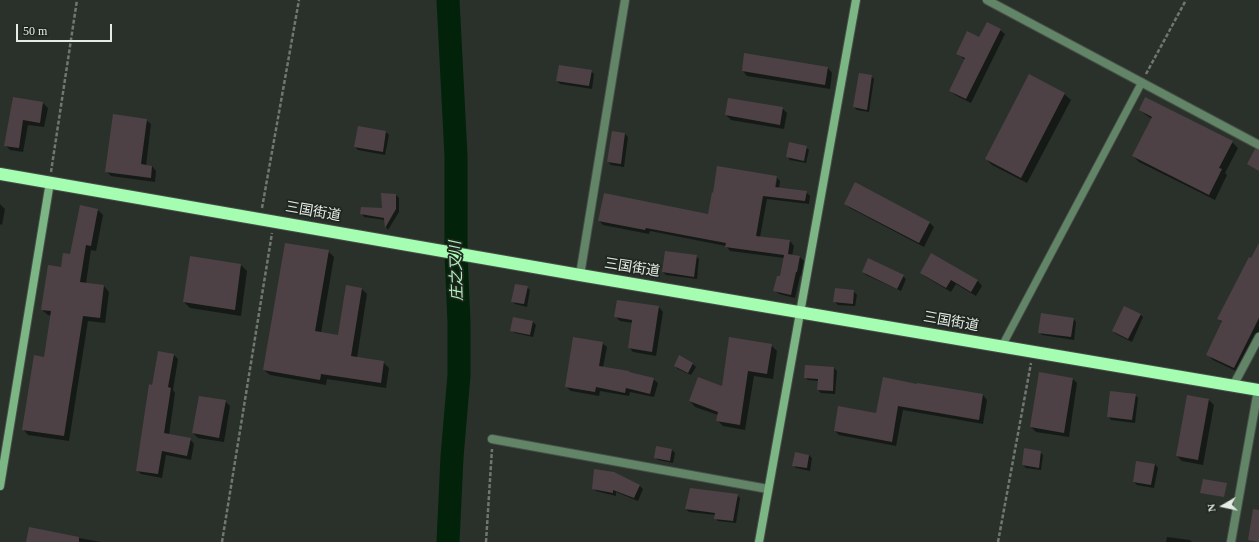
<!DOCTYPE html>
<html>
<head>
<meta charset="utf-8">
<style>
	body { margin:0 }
	#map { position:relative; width:1259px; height:542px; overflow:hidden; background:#29312a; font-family:"Times New Roman",serif }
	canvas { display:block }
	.north { position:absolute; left:1203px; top:486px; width:40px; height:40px; -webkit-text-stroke:3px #202721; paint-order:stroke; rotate:261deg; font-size:11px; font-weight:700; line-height:16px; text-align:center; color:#e5ebe6 }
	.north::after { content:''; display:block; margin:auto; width:14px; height:18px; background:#e5ebe6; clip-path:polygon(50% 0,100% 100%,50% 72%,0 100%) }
	.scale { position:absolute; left:16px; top:24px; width:96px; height:18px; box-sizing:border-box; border:2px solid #e5ebe6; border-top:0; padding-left:5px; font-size:12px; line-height:14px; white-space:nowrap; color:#e5ebe6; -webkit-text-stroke:3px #202721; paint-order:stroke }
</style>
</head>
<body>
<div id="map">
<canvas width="1259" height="542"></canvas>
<div class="north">N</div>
<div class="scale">50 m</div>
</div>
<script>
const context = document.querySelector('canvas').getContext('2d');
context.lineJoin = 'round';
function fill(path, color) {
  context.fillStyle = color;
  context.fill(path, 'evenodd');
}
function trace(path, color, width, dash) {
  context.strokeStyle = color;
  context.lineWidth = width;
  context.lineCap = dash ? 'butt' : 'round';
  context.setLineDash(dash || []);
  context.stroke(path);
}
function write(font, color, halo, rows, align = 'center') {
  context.font = font + ' "Times New Roman","Noto Sans JP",serif';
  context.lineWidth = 3.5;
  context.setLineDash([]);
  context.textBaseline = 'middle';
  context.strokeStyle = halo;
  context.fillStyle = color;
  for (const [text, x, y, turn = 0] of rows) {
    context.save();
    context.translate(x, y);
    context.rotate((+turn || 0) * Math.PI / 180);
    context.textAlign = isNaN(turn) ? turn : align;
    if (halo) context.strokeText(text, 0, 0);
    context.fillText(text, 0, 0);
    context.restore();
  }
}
const shadow = new Path2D(`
	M 1000,30 L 1005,34 L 971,103 L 955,95 L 950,91 L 965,60 L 957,53 L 980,38 Z
	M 828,68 L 832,73 L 830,89 L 747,76 L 743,71 Z
	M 591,71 L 594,74 L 592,89 L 560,84 L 557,81 Z
	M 871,76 L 874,79 L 869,112 L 857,110 L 854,107 Z
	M 1064,94 L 1071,100 L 1027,183 L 992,165 L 986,159 Z
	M 13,98 L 43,103 L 48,108 L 44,127 L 28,125 L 23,152 L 10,150 L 6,146 Z
	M 782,108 L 787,113 L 784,129 L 731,120 L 726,115 Z
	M 1140,110 L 1232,142 L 1238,148 L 1225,173 L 1227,175 L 1215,200 L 1139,162 L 1133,156 L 1152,119 L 1146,115 Z
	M 146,120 L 151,124 L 146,166 L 152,166 L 156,171 L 155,182 L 111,176 L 106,171 Z
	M 386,132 L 389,135 L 385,155 L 358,150 L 355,147 Z
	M 613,132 L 625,134 L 628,137 L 624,167 L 611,165 L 608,162 Z
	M 806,147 L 809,150 L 806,163 L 790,160 L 787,156 Z
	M 776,177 L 780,181 L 779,188 L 806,192 L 810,196 L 809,204 L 767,199 L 760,237 L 790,241 L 794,246 L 792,256 L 800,257 L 804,261 L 801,276 L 800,276 L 795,298 L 779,294 L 774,290 L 781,278 L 784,258 L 730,251 L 726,246 L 650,231 L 649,234 L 603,225 L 599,221 L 708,215 ZM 775,179 L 777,179 L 775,192 L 773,192 Z
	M 396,195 L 399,198 L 399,212 L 388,230 L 386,227 L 385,220 L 364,217 L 361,213 L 384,209 Z
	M 0,204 L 5,209 L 2,225 L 0,224 Z
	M 845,204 L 930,223 L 934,227 L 924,247 L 850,208 Z
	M 98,210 L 103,215 L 96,251 L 91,250 L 86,283 L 104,286 L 109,292 L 105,323 L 88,321 L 69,441 L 28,435 L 23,429 L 45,358 L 52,316 L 48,315 L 42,310 L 62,268 L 71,255 Z
	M 1259,245 L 1259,336 L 1240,373 L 1213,360 L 1207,354 L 1222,323 L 1218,318 Z
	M 328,251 L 334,257 L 321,333 L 339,336 L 361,288 L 367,294 L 357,358 L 383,362 L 389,368 L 386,388 L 327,379 L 326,385 L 270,375 L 264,370 Z
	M 931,255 L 978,281 L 982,286 L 976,296 L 956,284 L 951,292 L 926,277 L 921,272 Z
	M 696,256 L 699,259 L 697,279 L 666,275 L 663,272 Z
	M 191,257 L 241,265 L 247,271 L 241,316 L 190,308 L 184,302 Z
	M 863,272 L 903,276 L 906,279 L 901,291 L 866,275 Z
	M 527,287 L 530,290 L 527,307 L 515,304 L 512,301 Z
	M 853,291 L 857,295 L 855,306 L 838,305 L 835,302 Z
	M 618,301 L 659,307 L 663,312 L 656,356 L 633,352 L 629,347 L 633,323 L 620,321 L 615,316 Z
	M 1140,314 L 1143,317 L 1132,342 L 1116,334 L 1113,331 Z
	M 1073,318 L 1076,322 L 1074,340 L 1042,335 L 1039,332 Z
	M 533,322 L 536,325 L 533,337 L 515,333 L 511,330 Z
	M 602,343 L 607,347 L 603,367 L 653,379 L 658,383 L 654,397 L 630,392 L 629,396 L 600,391 L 599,396 L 571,391 L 566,387 Z
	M 771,345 L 777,351 L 773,379 L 754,376 L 745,430 L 723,426 L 717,420 L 718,415 L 695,407 L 690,401 L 723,387 Z
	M 158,352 L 174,355 L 178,359 L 173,390 L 175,393 L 169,435 L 190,439 L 194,444 L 191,460 L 166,455 L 162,478 L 141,474 L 137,470 Z
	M 693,364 L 696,367 L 691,375 L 678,369 L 675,366 Z
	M 834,368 L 837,371 L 835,394 L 821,393 L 818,390 L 818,381 L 808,380 L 805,377 Z
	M 1073,379 L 1077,383 L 1069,437 L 1036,432 L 1031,427 Z
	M 918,385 L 983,395 L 987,400 L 983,424 L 903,410 L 896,446 L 839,435 L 835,431 L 877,414 Z
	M 1135,395 L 1138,398 L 1135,423 L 1111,420 L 1108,416 Z
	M 1188,397 L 1209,400 L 1214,405 L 1203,465 L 1182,461 L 1177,456 Z
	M 225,401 L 230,406 L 224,442 L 198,438 L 193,433 Z
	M 672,450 L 675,453 L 673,463 L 658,460 L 655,457 Z
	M 1040,452 L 1043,455 L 1041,470 L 1026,468 L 1023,465 Z
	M 795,453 L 809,455 L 812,458 L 810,471 L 796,468 L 793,465 Z
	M 1155,464 L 1158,468 L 1154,488 L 1137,485 L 1134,482 Z
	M 614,473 L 640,486 L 643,489 L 638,501 L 616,492 L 616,496 L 596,491 L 593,488 Z
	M 737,495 L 740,498 L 736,523 L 718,521 L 715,518 L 716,515 L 689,512 L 686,509 Z
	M 30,529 L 101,542 L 27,542 Z
	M 1167,537 L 1190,540 L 1192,542 L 1166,542 Z`);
const river = new Path2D(`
	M 448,542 L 452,457 L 459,375 L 459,323 L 456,254 L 456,156 L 448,0`);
const building = new Path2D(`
	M 987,22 L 1001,29 L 966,99 L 949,91 L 965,58 L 956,54 L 967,31 L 979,37 Z
	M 744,53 L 828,67 L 825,85 L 742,71 Z
	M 559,65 L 592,70 L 589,86 L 556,81 Z
	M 859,73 L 872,75 L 867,110 L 853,107 Z
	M 1029,74 L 1065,93 L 1021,178 L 985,159 Z
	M 13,97 L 43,102 L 40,123 L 23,120 L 19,148 L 4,146 Z
	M 1145,97 L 1233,141 L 1219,168 L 1222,169 L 1209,195 L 1132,156 L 1152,117 L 1139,110 Z
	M 728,98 L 783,107 L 780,125 L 725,115 Z
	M 113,114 L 147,119 L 141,164 L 152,166 L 151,178 L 105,172 Z
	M 358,126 L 386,131 L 383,152 L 354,147 Z
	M 612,131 L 625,133 L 621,164 L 607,162 Z
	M 789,142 L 807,146 L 804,161 L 786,157 Z
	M 1255,149 L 1259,150 L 1259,171 L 1247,164 Z
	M 717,166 L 777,176 L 775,187 L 807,191 L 805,201 L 763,196 L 756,236 L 790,240 L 788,254 L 800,256 L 797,272 L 796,272 L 791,295 L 773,291 L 777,276 L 780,276 L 784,255 L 725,247 L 726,243 L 646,228 L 645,230 L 598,221 L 604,193 L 708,214 L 712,192 L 713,193 Z
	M 855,182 L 930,222 L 919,243 L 844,204 Z
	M 381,193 L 396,194 L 396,209 L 385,228 L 384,218 L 360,214 L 361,207 L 382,208 Z
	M 80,205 L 98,209 L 91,246 L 86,245 L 80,282 L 104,285 L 100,318 L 83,316 L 64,436 L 22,430 L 34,355 L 44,357 L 51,311 L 41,310 L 48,265 L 61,267 L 63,253 L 70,254 Z
	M 285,243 L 329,250 L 315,331 L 338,335 L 346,285 L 362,288 L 351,356 L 384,361 L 381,383 L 321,374 L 320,380 L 263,370 Z
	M 1259,243 L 1259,318 L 1234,368 L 1206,355 L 1222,321 L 1217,319 L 1249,257 L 1251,258 Z
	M 665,251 L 697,255 L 694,277 L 662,272 Z
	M 931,253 L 978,280 L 971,292 L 951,280 L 946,288 L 920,273 Z
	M 190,256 L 241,264 L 235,310 L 183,302 Z
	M 868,258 L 904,275 L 897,289 L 862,272 Z
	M 515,284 L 528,286 L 524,304 L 511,302 Z
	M 835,288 L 854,290 L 853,304 L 833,302 Z
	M 617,300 L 659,306 L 652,352 L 628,348 L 632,320 L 614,317 Z
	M 1124,306 L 1141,314 L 1128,339 L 1112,331 Z
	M 1041,313 L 1074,318 L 1071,337 L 1038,333 Z
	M 513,317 L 533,321 L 530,335 L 510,331 Z
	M 573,337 L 603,342 L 599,366 L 629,371 L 629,372 L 654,378 L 650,394 L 626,388 L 625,393 L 596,387 L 595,392 L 565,387 Z
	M 729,337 L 772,344 L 767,374 L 748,371 L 740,425 L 716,421 L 718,412 L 689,401 L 698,377 L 722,386 Z
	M 158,351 L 174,354 L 168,387 L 171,388 L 164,433 L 191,438 L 187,456 L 162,451 L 158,474 L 136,471 L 149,384 L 152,385 Z
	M 679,355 L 693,363 L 688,373 L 674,366 Z
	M 805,365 L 834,367 L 833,391 L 817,390 L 818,379 L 804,378 Z
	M 1039,372 L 1073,378 L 1064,433 L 1030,427 Z
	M 883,377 L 917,384 L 917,383 L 983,394 L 979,420 L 898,406 L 892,442 L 834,431 L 838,406 L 876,413 Z
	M 1110,391 L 1136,394 L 1132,420 L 1107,417 Z
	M 1187,395 L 1209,399 L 1198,460 L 1176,456 Z
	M 199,396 L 226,400 L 219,438 L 192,433 Z
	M 656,446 L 672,449 L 670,461 L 654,458 Z
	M 1024,448 L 1041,451 L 1039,468 L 1022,465 Z
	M 795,452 L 809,455 L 807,468 L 792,466 Z
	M 1136,461 L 1155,464 L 1151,485 L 1133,482 Z
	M 594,469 L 614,472 L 640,485 L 634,498 L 613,490 L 613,493 L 592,489 Z
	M 1203,479 L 1227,483 L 1224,497 L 1200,493 Z
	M 690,488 L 738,494 L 733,521 L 714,519 L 715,513 L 685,509 Z
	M 1253,509 L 1259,510 L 1259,542 L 1248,540 Z
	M 29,527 L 79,537 L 79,542 L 26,542 Z`);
const path = new Path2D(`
	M 1146,74 L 1186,0
	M 51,172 L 77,0
	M 262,208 L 299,0
	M 222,542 L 272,233
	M 486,542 L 492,449
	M 998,542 L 1031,363`);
const lane = new Path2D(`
	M 1002,346 L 1142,82`);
const street = new Path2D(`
	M 987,0 L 1259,145
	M 580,275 L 625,0
	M 1233,386 L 1259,337
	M 492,439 L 768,489
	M 1231,542 L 1258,390`);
const secondary = new Path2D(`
	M 0,486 L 50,182
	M 759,542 L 856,0`);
const highway = new Path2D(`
	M 0,174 L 580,275 L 1259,390`);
const streetNames = [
	["三国街道",313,212,10],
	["三国街道",632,268,9],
	["三国街道",951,322,10]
];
const waterNames = [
	["庄之又川",457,271,-92]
];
fill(shadow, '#0007');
trace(river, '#02220a', 23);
fill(building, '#4d4146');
trace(lane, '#474f48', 9);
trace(street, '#474f48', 10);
trace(secondary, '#474f48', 10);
trace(highway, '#474f48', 14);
trace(path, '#707771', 2.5, [4, 2]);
trace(lane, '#628567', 7);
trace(street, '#628567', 8);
trace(secondary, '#7db685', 8);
trace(highway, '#a4fdb1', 12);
write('14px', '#e5ebe6', '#202721', streetNames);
write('italic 15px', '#b2f5bb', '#202721', waterNames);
</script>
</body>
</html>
